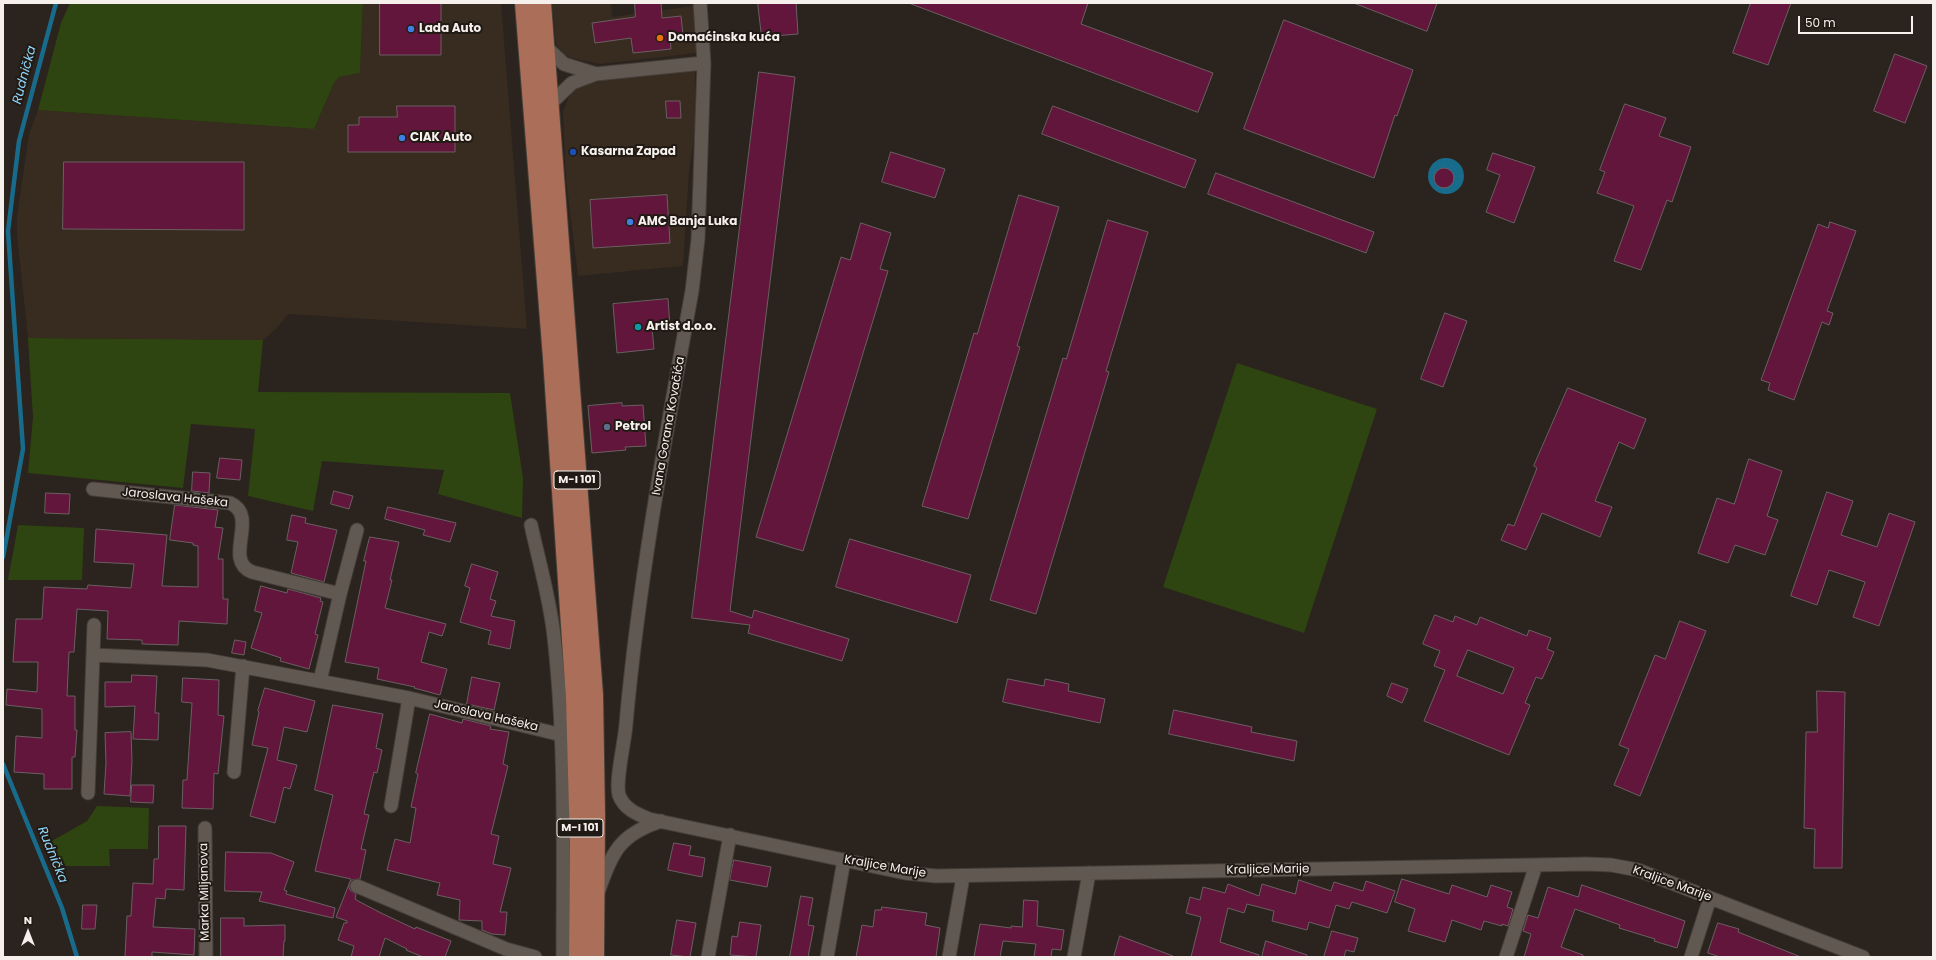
<!DOCTYPE html>
<html>
<head>
<meta charset="utf-8">
<style>
	body { margin:0 }
	#map { position:relative; width:1936px; height:960px; overflow:hidden; background:#2b231d; font-family:Poppins,sans-serif }
	canvas { display:block }
	.frame { position:absolute; inset:0; border:4px solid #f5f0ec; pointer-events:none }
	.north { position:absolute; left:8px; top:912px; width:40px; height:40px; -webkit-text-stroke:3px #211a14; paint-order:stroke; rotate:0deg; font-size:11px; font-weight:700; line-height:16px; text-align:center; color:#f5f0ec }
	.north::after { content:''; display:block; margin:auto; width:14px; height:18px; background:#f5f0ec; clip-path:polygon(50% 0,100% 100%,50% 72%,0 100%) }
	.scale { position:absolute; left:1798px; top:16px; width:115px; height:18px; box-sizing:border-box; border:2px solid #f5f0ec; border-top:0; padding-left:5px; font-size:12px; line-height:14px; white-space:nowrap; color:#f5f0ec; -webkit-text-stroke:3px #211a14; paint-order:stroke }
</style>
</head>
<body>
<div id="map">
<canvas width="1936" height="960"></canvas>
<div class="frame"></div>
<div class="north">N</div>
<div class="scale">50 m</div>
</div>
<script>
const context = document.querySelector('canvas').getContext('2d');
context.lineJoin = 'round';
function fill(path, color) {
  context.fillStyle = color;
  context.fill(path, 'evenodd');
}
function trace(path, color, width, dash) {
  context.strokeStyle = color;
  context.lineWidth = width;
  context.lineCap = dash ? 'butt' : 'round';
  context.setLineDash(dash || []);
  context.stroke(path);
}
function write(font, color, halo, rows, align = 'center') {
  context.font = font + ' Poppins,sans-serif';
  context.lineWidth = 4;
  context.setLineDash([]);
  context.textBaseline = 'middle';
  context.strokeStyle = halo;
  context.fillStyle = color;
  for (const [text, x, y, turn = 0] of rows) {
    context.save();
    context.translate(x, y);
    context.rotate((+turn || 0) * Math.PI / 180);
    context.textAlign = isNaN(turn) ? turn : align;
    if (halo) context.strokeText(text, 0, 0);
    context.fillText(text, 0, 0);
    context.restore();
  }
}
const built = new Path2D(`
	M 363,3 L 501,3 L 527,329 L 288,314 L 277,328 L 263,340 L 28,338 L 17,236 L 17,216 L 29,134 L 38,110 L 314,129 L 334,83 L 339,77 L 360,73 Z
	M 552,3 L 611,3 L 612,17 L 693,6 L 697,53 L 600,64 L 571,58 L 564,54 L 556,44 Z
	M 695,69 L 695,129 L 689,172 L 683,266 L 578,276 L 566,179 L 564,140 L 563,111 L 572,90 L 590,81 Z`);
const green = new Path2D(`
	M 70,3 L 363,3 L 360,73 L 339,77 L 334,83 L 314,129 L 38,110 L 61,23 Z
	M 28,338 L 263,340 L 258,392 L 510,393 L 523,478 L 522,518 L 438,494 L 444,470 L 322,461 L 313,511 L 248,496 L 255,429 L 191,424 L 183,488 L 28,473 L 33,417 Z
	M 1237,363 L 1377,409 L 1304,633 L 1163,587 Z
	M 18,525 L 84,528 L 82,580 L 8,580 Z
	M 97,806 L 149,808 L 148,849 L 109,849 L 110,866 L 54,866 L 48,849 L 52,841 L 87,821 Z`);
const water = new Path2D(`
	M1428 176a18 18 0 1 1 36 0a18 18 0 1 1-36 0Z`);
const stream = new Path2D(`
	M 3,557 L 23,449 L 8,231 L 19,141 L 56,3
	M 3,764 L 62,908 L 77,957`);
const building = new Path2D(`
	M 380,3 L 441,3 L 441,55 L 380,55 Z
	M 635,3 L 661,3 L 662,18 L 681,16 L 683,35 L 670,37 L 671,49 L 633,53 L 631,38 L 595,43 L 592,23 L 635,17 Z
	M 758,3 L 796,3 L 798,34 L 762,37 Z
	M 909,3 L 1088,3 L 1081,24 L 1213,73 L 1198,112 Z
	M 1354,3 L 1437,3 L 1427,31 Z
	M 1751,3 L 1791,3 L 1768,65 L 1733,53 Z
	M 1284,20 L 1413,70 L 1397,116 L 1395,115 L 1374,178 L 1244,129 Z
	M 1895,54 L 1927,66 L 1905,123 L 1874,111 Z
	M 759,72 L 795,77 L 730,611 L 752,618 L 754,610 L 849,639 L 842,661 L 748,633 L 750,625 L 692,618 Z
	M 666,101 L 680,101 L 681,118 L 667,118 Z
	M 1625,104 L 1666,118 L 1659,136 L 1691,147 L 1672,202 L 1667,200 L 1641,270 L 1614,261 L 1634,206 L 1597,193 L 1605,172 L 1600,170 Z
	M 397,106 L 455,106 L 455,152 L 348,152 L 348,125 L 359,125 L 359,117 L 397,117 Z
	M 1053,106 L 1196,160 L 1185,188 L 1042,134 Z
	M 891,152 L 945,169 L 935,198 L 882,182 Z
	M 1493,153 L 1535,167 L 1514,223 L 1486,212 L 1500,175 L 1487,170 Z
	M 64,162 L 244,162 L 244,230 L 63,229 Z
	M1434 178a10 10 0 1 1 20 0a10 10 0 1 1-20 0Z
	M 1216,173 L 1374,232 L 1366,253 L 1208,194 Z
	M 667,195 L 670,243 L 593,248 L 590,200 Z
	M 1019,195 L 1059,207 L 1017,346 L 1020,347 L 968,519 L 922,506 L 974,333 L 977,334 Z
	M 1108,220 L 1148,232 L 1106,371 L 1109,372 L 1036,614 L 990,600 L 1063,358 L 1066,359 Z
	M 1830,222 L 1856,231 L 1827,311 L 1833,313 L 1829,325 L 1822,322 L 1794,400 L 1768,390 L 1770,383 L 1761,380 L 1818,224 L 1828,228 Z
	M 861,223 L 891,233 L 880,269 L 888,271 L 803,551 L 756,537 L 841,257 L 850,260 Z
	M 668,299 L 670,326 L 652,328 L 654,349 L 617,353 L 613,304 Z
	M 1445,313 L 1467,321 L 1443,387 L 1421,379 Z
	M 1568,388 L 1646,419 L 1634,449 L 1619,442 L 1595,501 L 1612,507 L 1600,537 L 1542,513 L 1526,550 L 1501,540 L 1508,524 L 1514,526 L 1537,468 L 1534,466 Z
	M 622,403 L 622,406 L 643,405 L 646,446 L 625,447 L 626,450 L 592,453 L 588,406 Z
	M 220,458 L 242,460 L 240,480 L 217,478 Z
	M 1749,459 L 1782,471 L 1767,516 L 1778,520 L 1765,555 L 1735,545 L 1728,563 L 1698,553 L 1717,498 L 1734,504 Z
	M 193,472 L 210,473 L 209,493 L 192,491 Z
	M 334,491 L 353,496 L 349,509 L 331,504 Z
	M 1827,492 L 1853,501 L 1841,535 L 1877,547 L 1889,513 L 1915,522 L 1879,626 L 1853,617 L 1865,582 L 1829,570 L 1817,605 L 1791,596 Z
	M 46,493 L 70,494 L 69,514 L 45,513 Z
	M 175,505 L 218,510 L 215,527 L 223,528 L 218,559 L 223,559 L 223,599 L 228,599 L 227,624 L 179,621 L 178,645 L 142,644 L 142,640 L 107,639 L 108,611 L 77,609 L 74,652 L 69,652 L 67,696 L 75,696 L 75,730 L 77,730 L 75,757 L 72,757 L 72,789 L 44,789 L 44,774 L 14,772 L 16,736 L 42,738 L 42,709 L 6,705 L 7,689 L 37,692 L 38,662 L 13,662 L 16,619 L 42,619 L 44,587 L 87,589 L 88,585 L 131,588 L 134,564 L 94,562 L 96,529 L 167,535 L 162,586 L 198,587 L 198,546 L 193,545 L 193,543 L 170,540 Z
	M 388,507 L 456,523 L 450,542 L 423,535 L 425,530 L 385,519 Z
	M 292,515 L 306,518 L 305,523 L 337,530 L 324,582 L 291,573 L 298,542 L 287,540 Z
	M 370,537 L 399,542 L 390,580 L 392,580 L 385,608 L 446,624 L 442,636 L 429,632 L 421,662 L 447,669 L 440,695 L 414,688 L 415,687 L 377,679 L 379,668 L 345,662 L 366,561 L 364,561 Z
	M 850,539 L 971,575 L 957,623 L 836,587 Z
	M 472,564 L 498,572 L 490,599 L 496,601 L 491,616 L 515,621 L 510,649 L 488,644 L 491,631 L 460,622 L 470,588 L 465,586 Z
	M 261,586 L 287,593 L 288,589 L 321,598 L 320,601 L 323,602 L 315,634 L 318,635 L 309,669 L 280,661 L 281,658 L 251,648 L 262,613 L 255,611 Z
	M 1435,615 L 1453,622 L 1455,616 L 1477,625 L 1480,617 L 1527,636 L 1529,630 L 1551,638 L 1547,649 L 1554,652 L 1542,679 L 1536,677 L 1525,703 L 1530,705 L 1509,755 L 1424,721 L 1445,670 L 1434,666 L 1440,651 L 1423,644 ZM 1468,650 L 1514,668 L 1503,694 L 1457,676 Z
	M 1680,621 L 1706,631 L 1640,796 L 1614,785 L 1629,749 L 1619,745 L 1655,655 L 1665,659 Z
	M 235,640 L 246,642 L 244,655 L 232,653 Z
	M 132,675 L 157,676 L 155,713 L 159,713 L 158,740 L 133,739 L 135,706 L 105,707 L 105,682 L 131,682 Z
	M 472,677 L 500,683 L 494,710 L 467,704 Z
	M 183,678 L 219,680 L 218,715 L 224,716 L 218,774 L 214,773 L 213,809 L 182,808 L 183,780 L 187,780 L 192,703 L 182,702 Z
	M 1008,679 L 1044,686 L 1045,679 L 1069,684 L 1068,691 L 1105,699 L 1100,723 L 1003,702 Z
	M 1392,683 L 1408,689 L 1402,703 L 1387,696 Z
	M 265,688 L 315,701 L 307,732 L 284,727 L 277,760 L 297,765 L 290,789 L 284,787 L 275,823 L 250,816 L 268,748 L 252,745 L 259,712 L 258,711 Z
	M 1817,691 L 1845,692 L 1842,868 L 1814,868 L 1815,829 L 1804,828 L 1806,732 L 1817,732 Z
	M 333,705 L 383,714 L 376,748 L 382,750 L 377,773 L 374,772 L 364,814 L 369,815 L 361,849 L 366,850 L 360,879 L 352,880 L 349,887 L 350,890 L 356,894 L 355,899 L 358,901 L 381,913 L 415,929 L 416,927 L 451,941 L 445,957 L 423,957 L 406,950 L 407,949 L 385,938 L 379,957 L 351,957 L 354,946 L 338,940 L 344,923 L 347,923 L 347,921 L 336,917 L 351,879 L 315,871 L 333,795 L 315,790 Z
	M 1174,710 L 1252,727 L 1251,732 L 1297,741 L 1294,761 L 1169,734 Z
	M 430,714 L 462,723 L 463,719 L 491,726 L 490,729 L 509,732 L 503,764 L 508,766 L 491,834 L 499,836 L 493,864 L 511,868 L 500,912 L 507,912 L 505,935 L 492,934 L 482,930 L 482,921 L 459,920 L 460,900 L 437,895 L 440,883 L 387,870 L 395,839 L 410,843 L 416,808 L 411,807 L 418,774 L 416,773 Z
	M 131,732 L 132,761 L 130,796 L 104,794 L 106,763 L 105,733 Z
	M 132,785 L 154,785 L 153,803 L 131,802 Z
	M 159,826 L 186,826 L 184,890 L 166,889 L 165,899 L 156,898 L 153,927 L 195,929 L 194,955 L 152,952 L 152,957 L 125,957 L 127,916 L 131,916 L 133,883 L 153,884 L 154,859 L 158,859 Z
	M 674,843 L 691,846 L 689,855 L 705,858 L 702,877 L 668,870 Z
	M 226,852 L 271,853 L 294,862 L 284,890 L 287,891 L 286,894 L 335,908 L 333,918 L 259,901 L 262,892 L 225,891 Z
	M 734,860 L 771,867 L 767,887 L 730,880 Z
	M 1402,879 L 1449,894 L 1452,885 L 1487,897 L 1491,885 L 1512,892 L 1507,907 L 1513,909 L 1508,926 L 1502,924 L 1502,926 L 1484,921 L 1481,930 L 1452,920 L 1445,942 L 1408,931 L 1415,909 L 1395,902 Z
	M 1299,880 L 1331,891 L 1334,882 L 1363,891 L 1366,881 L 1395,891 L 1387,913 L 1352,902 L 1349,909 L 1336,905 L 1329,928 L 1309,922 L 1307,930 L 1272,921 L 1274,911 L 1247,904 L 1244,913 L 1228,908 L 1220,942 L 1259,955 L 1258,957 L 1191,957 L 1201,917 L 1186,913 L 1190,897 L 1200,900 L 1203,887 L 1225,893 L 1228,884 L 1259,896 L 1262,884 L 1295,894 Z
	M 1582,885 L 1685,921 L 1677,948 L 1654,941 L 1655,939 L 1619,928 L 1620,925 L 1575,909 L 1561,947 L 1583,955 L 1583,957 L 1524,957 L 1531,934 L 1523,931 L 1528,915 L 1538,918 L 1548,887 L 1578,897 Z
	M 801,896 L 813,898 L 808,925 L 814,926 L 808,957 L 790,957 Z
	M 1024,900 L 1038,901 L 1037,926 L 1064,930 L 1061,950 L 1052,949 L 1051,957 L 1034,957 L 1036,944 L 1003,941 L 1000,957 L 974,957 L 980,924 L 1011,928 L 1011,926 L 1022,927 Z
	M 83,905 L 97,905 L 95,929 L 82,929 Z
	M 882,907 L 927,913 L 925,925 L 940,928 L 936,957 L 856,957 L 862,925 L 873,927 L 875,910 L 881,910 Z
	M 221,918 L 244,918 L 244,926 L 285,925 L 285,941 L 284,941 L 283,957 L 221,957 Z
	M 677,920 L 696,923 L 690,957 L 671,955 Z
	M 740,922 L 761,925 L 756,957 L 730,955 L 732,936 L 737,937 Z
	M 1718,923 L 1739,929 L 1738,932 L 1801,957 L 1720,957 L 1708,953 Z
	M 1332,931 L 1358,938 L 1354,952 L 1346,950 L 1344,957 L 1324,957 Z
	M 1120,936 L 1173,956 L 1173,957 L 1114,957 Z
	M 1266,941 L 1307,955 L 1307,957 L 1262,957 Z`);
const street = new Path2D(`
	M 700,3 L 704,63 L 698,239 L 692,291 C 666,435 639,578 626,724 C 625,741 615,781 619,795 C 624,809 637,814 649,819 L 905,873 L 936,876 L 1587,864 L 1611,865 L 1638,870 L 1863,957
	M 543,44 L 564,64 L 596,74
	M 549,105 L 572,83 L 596,74 L 704,63
	M 93,489 L 230,503 C 260,516 222,560 252,572 L 340,594 L 320,681
	M 531,525 C 539,562 550,599 554,637 C 566,743 563,850 563,957
	M 340,594 L 357,530
	M 93,655 L 94,625
	M 234,772 L 243,666
	M 88,793 L 93,655 L 207,660 L 409,698 L 562,735
	M 391,806 L 409,698
	M 205,828 L 206,957
	M 357,886 L 506,949 L 535,957
	M 599,890 C 612,851 621,834 661,821
	M 708,957 L 730,835
	M 827,957 L 844,860
	M 949,957 L 963,877
	M 1074,957 L 1089,873
	M 1506,957 L 1536,865
	M 1691,957 L 1710,898`);
const primary = new Path2D(`
	M 525,3 L 553,358 L 576,699 L 580,845 L 579,957
	M 541,3 L 593,695 L 595,815 L 594,957`);
const markers = [
	[411,29,4,"#3f7fe0"],
	[660,38,4,"#e8710a"],
	[402,138,4,"#3f7fe0"],
	[573,152,4,"#1a4fb4"],
	[630,222,4,"#3f7fe0"],
	[638,327,4,"#0f9aa8"],
	[607,427,4,"#5c6f8a"]
];
const shields = [
	[577,480,46],
	[580,828,46]
];
const shieldNames = [
	["M-I 101",577,480],
	["M-I 101",580,828]
];
const poiNames = [
	["Lada Auto",419,29],
	["Domaćinska kuća",668,38],
	["CIAK Auto",410,138],
	["Kasarna Zapad",581,152],
	["AMC Banja Luka",638,222],
	["Artist d.o.o.",646,327],
	["Petrol",615,427]
];
const streetNames = [
	["Ivana Gorana Kovačića",669,426,-80],
	["Jaroslava Hašeka",175,498,6],
	["Jaroslava Hašeka",486,716,13],
	["Kraljice Marije",885,867,10],
	["Kraljice Marije",1268,870,-1],
	["Kraljice Marije",1672,884,20],
	["Marka Miljanova",205,892,-91]
];
const waterNames = [
	["Rudnička",25,75,-75],
	["Rudnička",52,855,68]
];
fill(built, '#382b20');
fill(green, '#2e4511');
fill(water, '#196b8c');
trace(stream, '#196b8c', 4.5);
fill(building, '#62163b');
trace(building, '#6b5f63', 1);
trace(street, '#453e39', 15);
trace(primary, '#453e39', 22);
trace(street, '#615851', 13);
trace(primary, '#aa6e59', 20);
for (const [x, y, r, color] of markers) {
  const dot = new Path2D();
  dot.arc(x, y, r, 0, 2 * Math.PI);
  context.fillStyle = color;
  context.fill(dot);
  trace(dot, '#211a14', 1.5);
}
for (const [x, y, w] of shields) {
  const box = new Path2D();
  box.roundRect(x - w / 2, y - 9, w, 18, 3);
  context.fillStyle = '#211a14';
  context.fill(box);
  trace(box, '#f5f0ec', 1);
}
write('bold 11px', '#f5f0ec', null, shieldNames);
write('bold 12px', '#f5f0ec', '#211a14', poiNames, 'left');
write('12px', '#f5f0ec', '#211a14', streetNames);
write('italic 13px', '#8ed5f8', '#211a14', waterNames);
</script>
</body>
</html>
